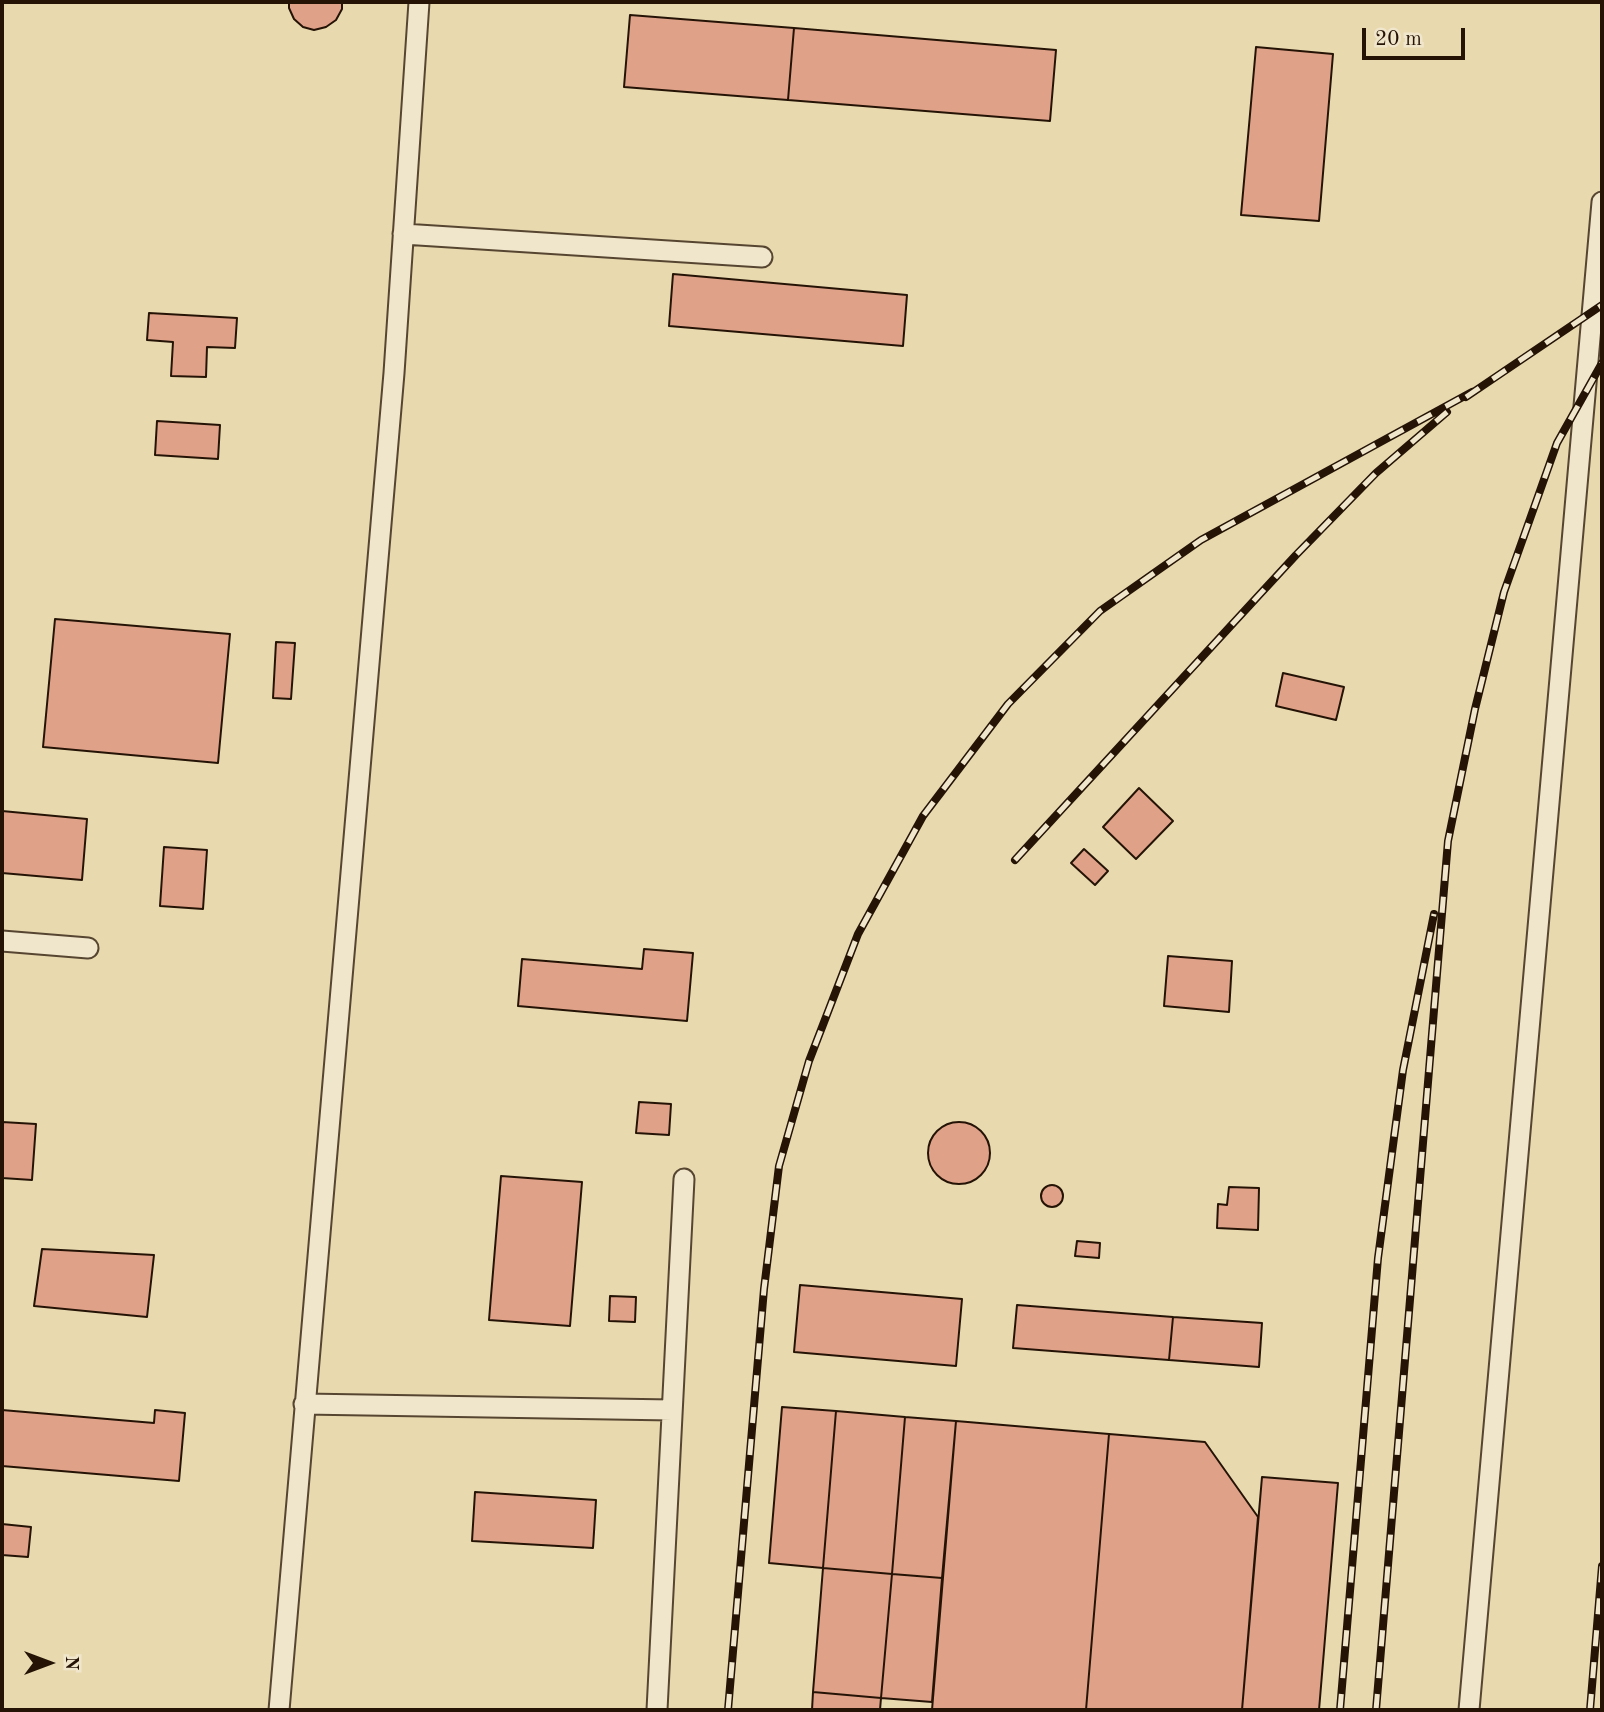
<!DOCTYPE html>
<html>
<head>
<meta charset="utf-8">
<style>
	body { margin:0 }
	#map { position:relative; width:1604px; height:1712px; overflow:hidden; background:#e8d9af; font-family:"Old Standard TT",serif }
	canvas { display:block }
	.frame { position:absolute; inset:0; border:4px solid #251406; pointer-events:none }
	.north { position:absolute; left:14px; top:1628px; width:70px; height:70px; -webkit-text-stroke:5px #f0e6cb; paint-order:stroke; rotate:90deg; font-size:19px; font-weight:700; line-height:28px; text-align:center; color:#251406 }
	.north::after { content:''; display:block; margin:auto; width:24px; height:32px; background:#251406; clip-path:polygon(50% 0,100% 100%,50% 72%,0 100%) }
	.scale { position:absolute; left:1362px; top:28px; width:103px; height:32px; box-sizing:border-box; border:4px solid #251406; border-top:0; padding-left:9px; font-size:21px; line-height:24px; white-space:nowrap; color:#251406; -webkit-text-stroke:5px #f0e6cb; paint-order:stroke }
</style>
</head>
<body>
<div id="map">
<canvas width="1604" height="1712"></canvas>
<div class="frame"></div>
<div class="north">N</div>
<div class="scale">20 m</div>
</div>
<script>
const context = document.querySelector('canvas').getContext('2d');
context.lineJoin = 'round';
function fill(path, color) {
  context.fillStyle = color;
  context.fill(path, 'evenodd');
}
function trace(path, color, width, dash) {
  context.strokeStyle = color;
  context.lineWidth = width;
  context.lineCap = dash ? 'butt' : 'round';
  context.setLineDash(dash || []);
  context.stroke(path);
}
const building = new Path2D(`
	M 289,2 L 342,2 L 342,9 L 336,20 L 326,27 L 314,30 L 303,27 L 294,19 L 289,8 Z
	M 630,15 L 794,28 L 788,100 L 624,87 Z
	M 794,28 L 1056,50 L 1050,121 L 788,100 Z
	M 1256,47 L 1333,54 L 1319,221 L 1241,215 Z
	M 673,274 L 907,295 L 903,346 L 669,326 Z
	M 149,313 L 237,318 L 235,348 L 207,347 L 206,377 L 171,376 L 173,342 L 147,340 Z
	M 157,421 L 220,425 L 218,459 L 155,455 Z
	M 55,619 L 230,634 L 218,763 L 43,747 Z
	M 276,642 L 295,643 L 291,699 L 273,698 Z
	M 1283,673 L 1344,687 L 1336,720 L 1276,706 Z
	M 1139,788 L 1173,821 L 1136,859 L 1103,827 Z
	M 2,811 L 87,819 L 82,880 L 2,873 Z
	M 164,847 L 207,850 L 203,909 L 160,906 Z
	M 1084,849 L 1108,871 L 1095,885 L 1071,863 Z
	M 644,949 L 693,953 L 687,1021 L 518,1006 L 522,959 L 642,969 Z
	M 1168,956 L 1232,961 L 1229,1012 L 1164,1006 Z
	M 639,1102 L 671,1104 L 669,1135 L 636,1133 Z
	M928 1153a31 31 0 1 1 62 0a31 31 0 1 1-62 0Z
	M 2,1122 L 36,1124 L 32,1180 L 2,1178 Z
	M 501,1176 L 582,1182 L 570,1326 L 489,1320 Z
	M1041 1196a11 11 0 1 1 22 0a11 11 0 1 1-22 0Z
	M 1229,1187 L 1259,1188 L 1258,1230 L 1217,1228 L 1218,1204 L 1227,1205 Z
	M 1077,1241 L 1100,1243 L 1099,1258 L 1075,1256 Z
	M 42,1249 L 154,1255 L 147,1317 L 34,1306 Z
	M 800,1285 L 962,1299 L 956,1366 L 794,1352 Z
	M 610,1296 L 636,1297 L 635,1322 L 609,1321 Z
	M 1017,1305 L 1173,1317 L 1169,1360 L 1013,1348 Z
	M 1173,1317 L 1262,1323 L 1259,1367 L 1169,1360 Z
	M 782,1407 L 836,1411 L 823,1568 L 769,1563 Z
	M 2,1410 L 154,1423 L 155,1410 L 185,1413 L 179,1481 L 2,1466 Z
	M 836,1411 L 905,1417 L 892,1574 L 823,1568 Z
	M 905,1417 L 956,1421 L 942,1578 L 892,1574 Z
	M 956,1421 L 1109,1434 L 1086,1710 L 932,1710 Z
	M 1109,1434 L 1205,1442 L 1258,1517 L 1242,1710 L 1086,1710 Z
	M 1262,1477 L 1338,1483 L 1319,1710 L 1242,1710 Z
	M 475,1492 L 596,1500 L 593,1548 L 472,1541 Z
	M 2,1524 L 31,1527 L 28,1557 L 2,1555 Z
	M 823,1568 L 892,1574 L 881,1698 L 813,1692 Z
	M 892,1574 L 942,1578 L 932,1702 L 881,1698 Z
	M 813,1692 L 881,1698 L 880,1710 L 812,1710 Z`);
const service = new Path2D(`
	M 403,234 L 762,257
	M 2,941 L 88,948
	M 304,1404 L 672,1410
	M 279,1710 L 394,373 L 419,2
	M 657,1710 L 684,1179
	M 1469,1710 L 1602,202`);
const rail = new Path2D(`
	M 1466,397 L 1602,305
	M 1015,860 L 1296,555 L 1376,473 L 1447,412
	M 728,1710 L 764,1289 L 779,1166 L 809,1061 L 858,934 L 923,816 L 1008,704 L 1100,611 L 1201,540 L 1472,392
	M 1340,1710 L 1378,1258 L 1403,1070 L 1434,914
	M 1376,1710 L 1448,841 L 1475,709 L 1504,592 L 1557,443 L 1602,363
	M 1590,1710 L 1602,1566`);
fill(building, '#e0a189');
trace(building, '#251406', 2);
trace(service, '#564530', 23);
trace(service, '#f0e6cb', 19);
trace(rail, '#251406', 8);
trace(rail, '#f0e6cb', 5, [16]);
</script>
</body>
</html>
